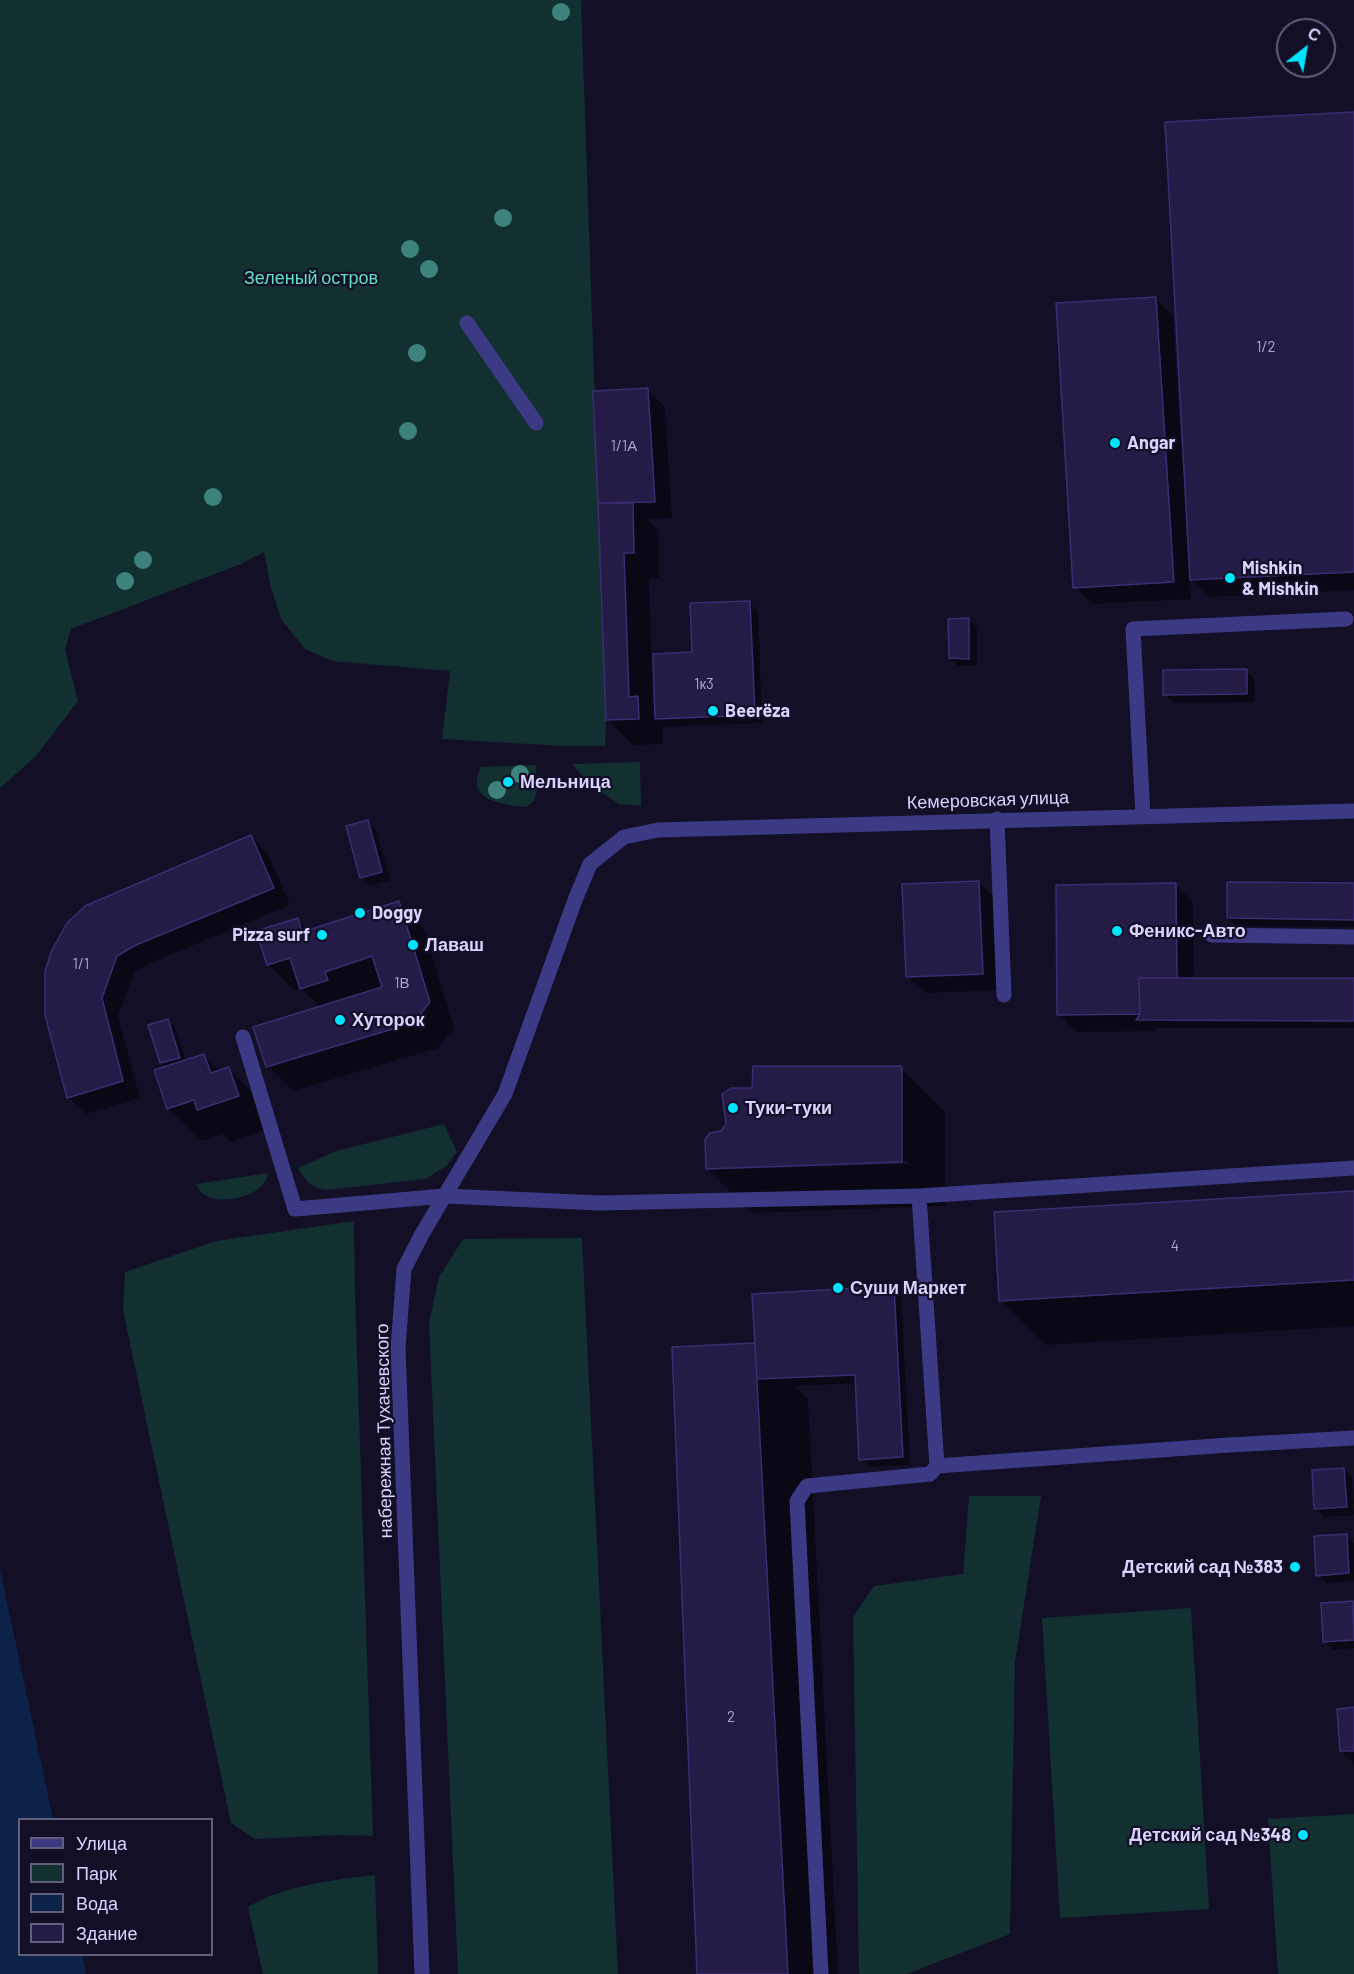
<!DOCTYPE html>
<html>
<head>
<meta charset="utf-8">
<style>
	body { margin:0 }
	#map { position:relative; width:1354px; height:1974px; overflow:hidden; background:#130f26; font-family:Barlow,sans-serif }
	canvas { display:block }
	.legend { position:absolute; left:18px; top:1818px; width:195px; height:138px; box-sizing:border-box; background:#130f26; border:2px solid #625e7d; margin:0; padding:8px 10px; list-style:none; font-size:18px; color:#d9d4ff }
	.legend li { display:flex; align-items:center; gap:12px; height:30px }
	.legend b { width:30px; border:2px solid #625e7d }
	.north { position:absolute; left:1276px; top:18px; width:60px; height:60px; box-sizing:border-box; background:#130f26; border:2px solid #625e7d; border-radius:50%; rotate:31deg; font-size:16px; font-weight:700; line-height:24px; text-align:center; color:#d9d4ff }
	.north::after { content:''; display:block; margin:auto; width:21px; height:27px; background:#00e5ff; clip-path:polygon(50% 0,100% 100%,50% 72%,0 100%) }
</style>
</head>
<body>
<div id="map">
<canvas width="1354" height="1974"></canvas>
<ul class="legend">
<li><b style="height:8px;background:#3d3a85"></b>Улица</li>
<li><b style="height:16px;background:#12302f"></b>Парк</li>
<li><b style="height:16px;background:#0c2248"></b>Вода</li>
<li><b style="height:16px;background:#241b47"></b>Здание</li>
</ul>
<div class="north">С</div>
</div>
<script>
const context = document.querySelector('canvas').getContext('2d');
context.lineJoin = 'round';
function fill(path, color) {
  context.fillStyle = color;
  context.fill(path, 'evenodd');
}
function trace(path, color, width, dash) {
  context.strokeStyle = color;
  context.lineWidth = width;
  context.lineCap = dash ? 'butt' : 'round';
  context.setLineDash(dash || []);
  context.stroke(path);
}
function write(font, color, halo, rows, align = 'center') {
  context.font = font + ' Barlow,sans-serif';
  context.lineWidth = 4.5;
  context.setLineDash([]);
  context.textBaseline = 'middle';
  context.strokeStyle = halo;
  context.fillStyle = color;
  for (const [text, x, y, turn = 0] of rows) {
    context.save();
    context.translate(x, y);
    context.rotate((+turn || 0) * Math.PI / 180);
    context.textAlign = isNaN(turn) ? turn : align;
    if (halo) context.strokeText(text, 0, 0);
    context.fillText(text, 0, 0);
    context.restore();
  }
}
const green = new Path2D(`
	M 0,0 L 581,0 L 606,720 L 605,746 L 563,746 L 442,739 L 450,671 L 332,661 L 305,649 L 281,619 L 270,584 L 264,552 L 241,564 L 71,629 L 65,649 L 78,701 L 36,756 L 0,788 Z
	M 640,762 L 641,806 L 619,804 L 590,784 L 572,764 Z
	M 532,765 L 536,766 L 537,792 L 534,801 L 526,807 C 503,805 464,800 481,767 Z
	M 444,1124 L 457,1152 L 446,1166 L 426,1179 L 325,1190 C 311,1187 305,1180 298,1168 L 336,1151 Z
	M 268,1173 C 266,1196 221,1206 205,1195 C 200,1192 198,1188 196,1184 Z
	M 354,1221 L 355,1294 L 373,1836 L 338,1835 L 255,1839 L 231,1823 L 123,1310 L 125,1272 L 216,1241 Z
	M 582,1238 L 618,1974 L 458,1974 L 429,1323 L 439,1277 L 463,1239 Z
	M 969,1496 L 1041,1496 L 1015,1662 L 1010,1934 L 907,1974 L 859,1974 L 853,1617 L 874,1586 L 963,1574 Z
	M 1191,1608 L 1209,1909 L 1060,1918 L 1042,1618 Z
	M 1354,1814 L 1354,1974 L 1278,1974 L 1268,1819 Z
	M 375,1875 L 378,1974 L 263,1974 L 248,1907 C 286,1885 332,1880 375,1875 Z`);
const water = new Path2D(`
	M 0,1569 L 53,1819 L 20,1820 L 20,1954 L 82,1955 L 86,1974 L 0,1974 Z`);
const shadow = new Path2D(`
	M 1354,114 L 1354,590 L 1209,597 L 1189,577 L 1191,599 L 1092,604 L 1075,587 L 1156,299 L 1173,316 L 1181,445 L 1184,445 Z
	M 647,390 L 665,407 L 672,518 L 647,519 L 658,530 L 659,578 L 649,578 L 653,714 L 657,718 L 749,603 L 758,611 L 762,723 L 665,727 L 663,724 L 663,744 L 633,745 L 607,720 L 595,393 Z
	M 969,620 L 977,628 L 977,666 L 958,666 L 950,658 Z
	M 1246,671 L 1254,679 L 1255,702 L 1173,703 L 1165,695 Z
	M 368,822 L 376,830 L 390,880 L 370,886 L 362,878 Z
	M 251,837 L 268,854 L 290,905 L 153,962 L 134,973 L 118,1016 L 140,1098 L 86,1114 L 69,1097 L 47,1015 Z
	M 979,882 L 996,899 L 1000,990 L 925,993 L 908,976 Z
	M 1176,885 L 1193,902 L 1194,979 L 1354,980 L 1354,1028 L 1156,1028 L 1156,1031 L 1076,1032 L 1059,1014 Z
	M 1354,885 L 1354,927 L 1236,926 L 1228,918 Z
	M 399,903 L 424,929 L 454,1028 L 438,1048 L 293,1091 L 268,1066 L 321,1008 L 301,988 L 294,990 L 268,964 L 297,920 L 309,931 Z
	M 168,1021 L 176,1029 L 186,1061 L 204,1055 L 220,1072 L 229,1069 L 261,1101 L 270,1129 L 231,1142 L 223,1134 L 201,1141 L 168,1108 L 166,1068 L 161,1063 Z
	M 901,1068 L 945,1112 L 945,1206 L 751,1213 L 707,1168 L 722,1133 L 754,1089 ZM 909,1161 L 909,1164 L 769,1168 L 769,1165 Z
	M 1354,1192 L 1354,1326 L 1045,1345 L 1001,1300 Z
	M 893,1288 L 901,1296 L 910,1465 L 869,1467 L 861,1459 L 857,1383 L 795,1386 L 808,1399 L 838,1974 L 698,1974 L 754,1345 Z
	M 1344,1469 L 1352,1478 L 1354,1515 L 1324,1517 L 1316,1508 Z
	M 1346,1536 L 1354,1543 L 1354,1581 L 1326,1583 L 1318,1575 Z
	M 1353,1603 L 1354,1648 L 1333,1650 L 1325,1641 Z
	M 1354,1709 L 1354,1764 L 1341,1751 Z`);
const building = new Path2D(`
	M 1354,112 L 1354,572 L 1190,580 L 1165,122 Z
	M 1156,297 L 1174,582 L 1073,588 L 1056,303 Z
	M 648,388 L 655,502 L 598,503 L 593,391 Z
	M 598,503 L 633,503 L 634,553 L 624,553 L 629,697 L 638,696 L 639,719 L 606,720 Z
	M 750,601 L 755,715 L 655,719 L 653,654 L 692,652 L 690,603 Z
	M 969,618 L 969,659 L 949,658 L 948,619 Z
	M 1247,669 L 1247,694 L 1163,695 L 1163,670 Z
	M 368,820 L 382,872 L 360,878 L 346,826 Z
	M 251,835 L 274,888 L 136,945 L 117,956 L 102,998 L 123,1081 L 67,1098 L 45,1015 L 45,972 L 51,952 L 67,923 L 85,906 Z
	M 979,881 L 983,974 L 906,977 L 902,884 Z
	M 1227,882 L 1354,883 L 1354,920 L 1227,918 Z
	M 1176,883 L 1177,978 L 1139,978 L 1140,1014 L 1057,1015 L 1056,885 Z
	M 399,901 L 430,1002 L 423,1011 L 413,1023 L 266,1067 L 253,1027 L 382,987 L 372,956 L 325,972 L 328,980 L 300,989 L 290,958 L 267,965 L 256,931 L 298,918 L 302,932 Z
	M 1139,978 L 1354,978 L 1354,1021 L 1136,1020 L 1140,1014 Z
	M 168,1019 L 180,1058 L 160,1063 L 148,1025 Z
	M 204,1054 L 211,1073 L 229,1067 L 239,1096 L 197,1110 L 194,1100 L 167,1109 L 154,1070 Z
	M 753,1066 L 902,1066 L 902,1162 L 706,1169 L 705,1139 L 710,1133 L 721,1131 L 726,1124 L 722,1094 L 731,1088 L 752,1088 Z
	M 1354,1191 L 1354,1280 L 999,1301 L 994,1212 Z
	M 894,1286 L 903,1457 L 859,1460 L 855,1375 L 757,1379 L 752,1294 Z
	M 755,1343 L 788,1974 L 697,1974 L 672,1347 Z
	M 1344,1468 L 1347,1507 L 1314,1509 L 1312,1470 Z
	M 1347,1534 L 1349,1573 L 1316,1576 L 1314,1536 Z
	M 1353,1601 L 1354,1640 L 1323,1642 L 1321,1603 Z
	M 1354,1707 L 1354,1751 L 1340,1751 L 1337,1709 Z`);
const lane = new Path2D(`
	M 467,323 L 536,423
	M 1143,816 L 1133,629 L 1346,619
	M 997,819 L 1004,995
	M 1212,935 L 1354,937
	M 243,1037 L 295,1209 L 445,1196 L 599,1203 L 919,1196 L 1354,1168
	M 937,1466 L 1229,1445 L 1354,1438
	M 821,1974 L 797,1501 L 807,1486 L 930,1474 L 937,1466 L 919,1196`);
const street = new Path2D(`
	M 422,1974 L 398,1348 L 404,1269 L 422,1234 L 505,1094 L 575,900 L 590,864 L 624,837 L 658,830 L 1354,811`);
const trees = [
	[561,12],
	[503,218],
	[410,249],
	[429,269],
	[417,353],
	[408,431],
	[213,497],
	[143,560],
	[125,581],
	[520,774],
	[497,790]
];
const markers = [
	[1115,443,6,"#00e5ff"],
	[1230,578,6,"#00e5ff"],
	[713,711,6,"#00e5ff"],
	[508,782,6,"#00e5ff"],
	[360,913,6,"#00e5ff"],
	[1117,931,6,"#00e5ff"],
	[322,935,6,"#00e5ff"],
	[413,945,6,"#00e5ff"],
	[340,1020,6,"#00e5ff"],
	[733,1108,6,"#00e5ff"],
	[838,1288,6,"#00e5ff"],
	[1295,1567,6,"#00e5ff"],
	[1303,1835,6,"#00e5ff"]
];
const numberNames = [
	["1/2",1266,347],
	["1/1А",624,446],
	["1к3",704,684],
	["1/1",81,964],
	["1В",402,983],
	["4",1175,1246],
	["2",731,1717]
];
const parkNames = [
	["Зеленый остров",311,278]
];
const poiNames = [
	["Angar",1127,443],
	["Mishkin",1242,568],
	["& Mishkin",1242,589],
	["Beerëza",725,711],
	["Мельница",520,782],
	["Doggy",372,913],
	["Феникс-Авто",1129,931],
	["Pizza surf",310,935,"right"],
	["Лаваш",425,945],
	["Хуторок",352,1020],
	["Туки-туки",745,1108],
	["Суши Маркет",850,1288],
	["Детский сад №383",1283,1567,"right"],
	["Детский сад №348",1291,1835,"right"]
];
const streetNames = [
	["Кемеровская улица",988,800,-2],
	["набережная Тухачевского",384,1431,-91]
];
fill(green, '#12302f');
fill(water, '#0c2248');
fill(shadow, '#0007');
fill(building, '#241b47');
trace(building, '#3b2d73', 1.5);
trace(lane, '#3d3a85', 15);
trace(street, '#3d3a85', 15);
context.fillStyle = '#3d827b';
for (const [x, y] of trees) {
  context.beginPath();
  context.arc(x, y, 9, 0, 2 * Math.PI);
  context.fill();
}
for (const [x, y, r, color] of markers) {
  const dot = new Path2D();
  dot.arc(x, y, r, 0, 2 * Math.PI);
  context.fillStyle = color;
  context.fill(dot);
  trace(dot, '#130f26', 2);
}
write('15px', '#aca6d1', null, numberNames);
write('18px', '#5fe0c0', '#130f26', parkNames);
write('bold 18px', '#d9d4ff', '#130f26', poiNames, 'left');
write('18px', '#d9d4ff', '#130f26', streetNames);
</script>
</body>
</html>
